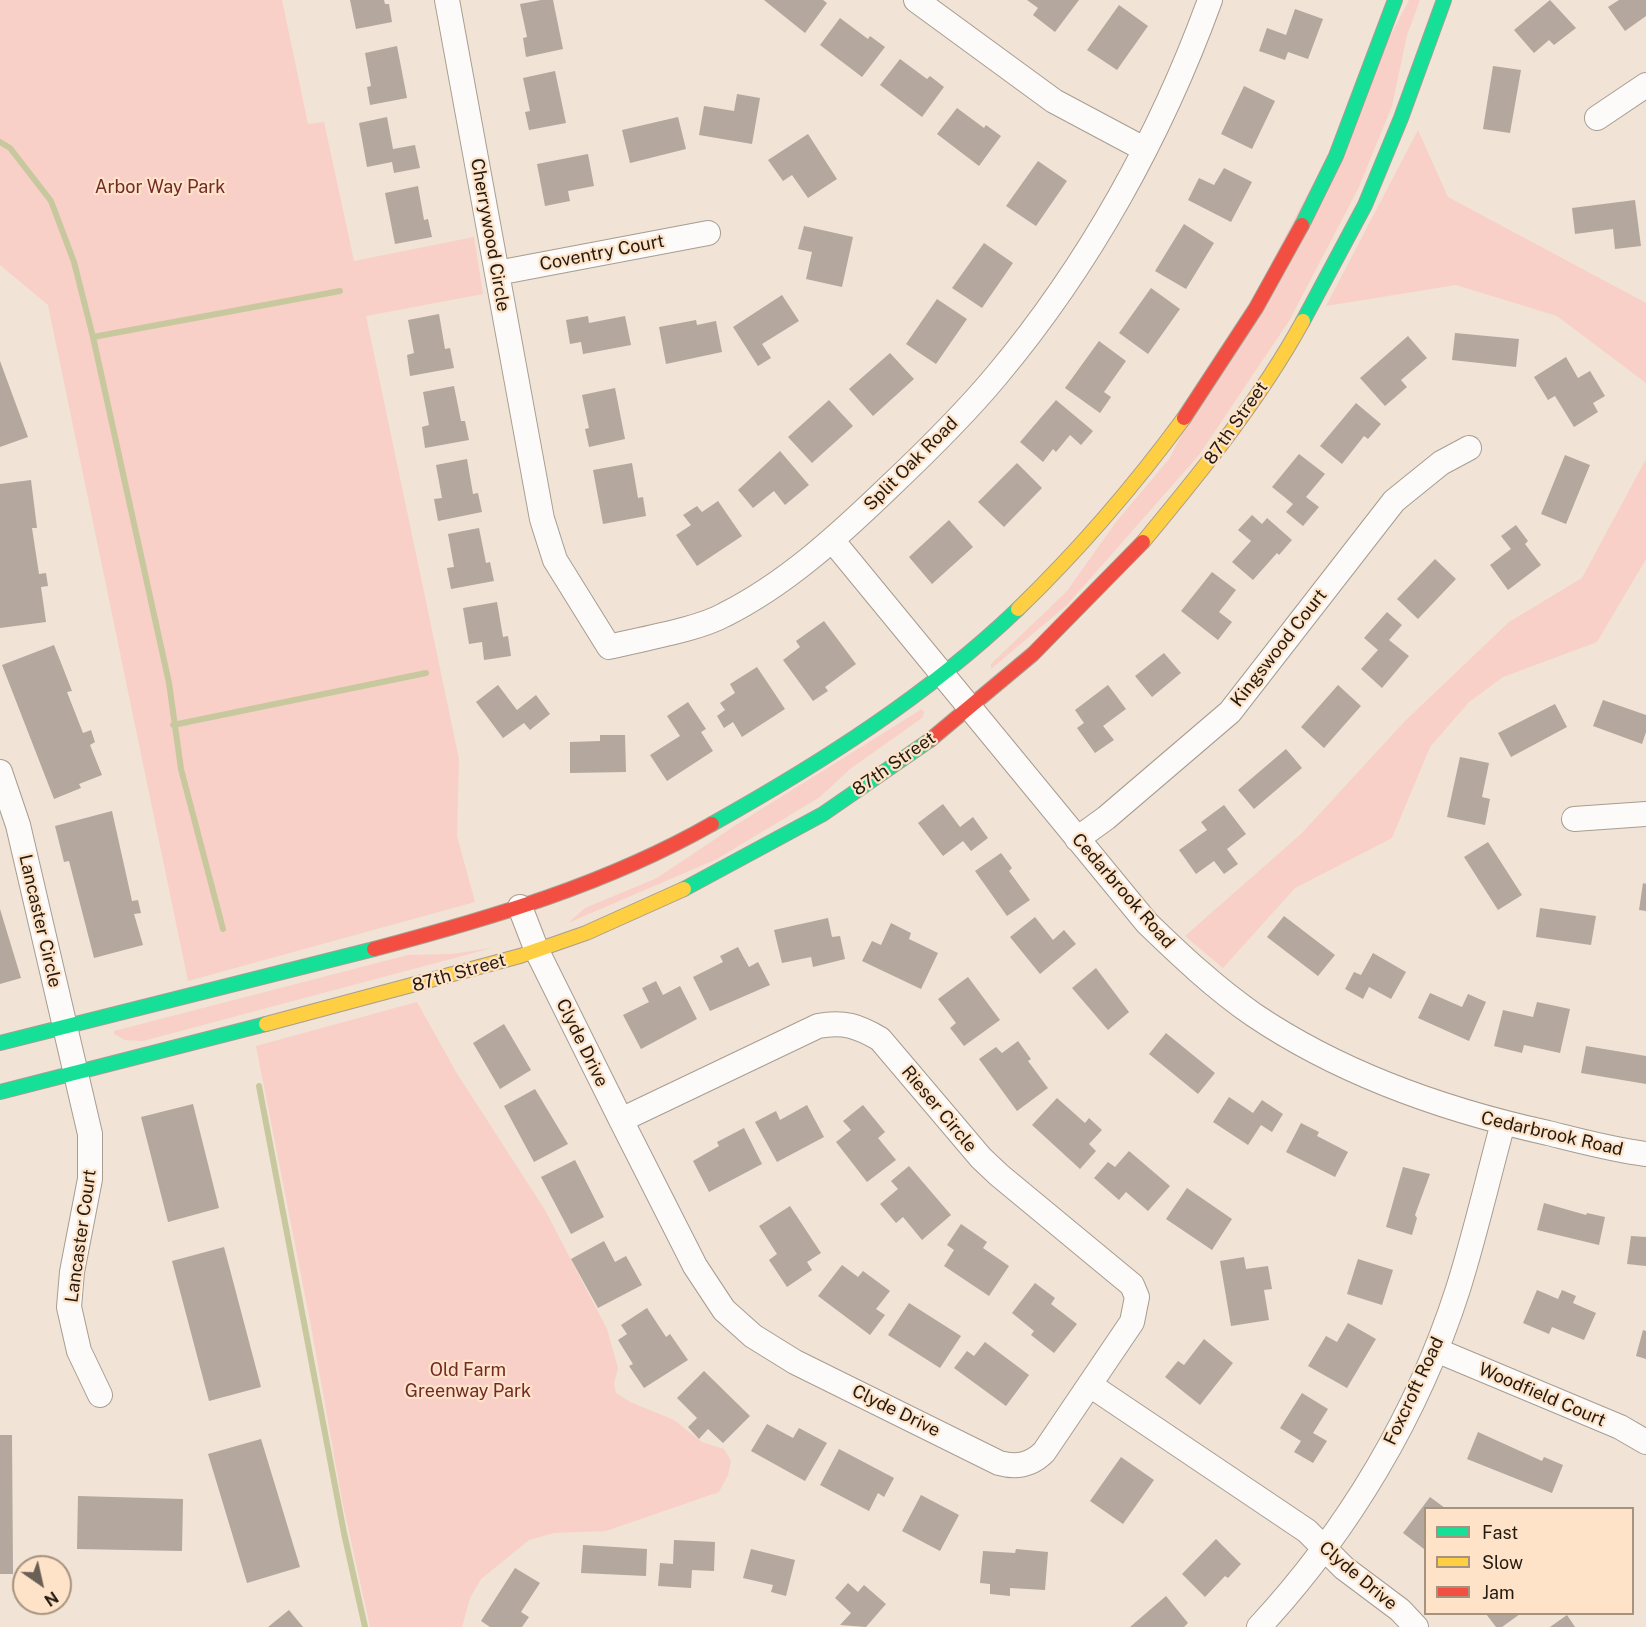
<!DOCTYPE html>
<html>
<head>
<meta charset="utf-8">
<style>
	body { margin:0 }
	#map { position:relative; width:1646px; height:1627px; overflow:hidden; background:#f1e3d5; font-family:"Public Sans",sans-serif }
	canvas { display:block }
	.legend { position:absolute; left:1424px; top:1507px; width:210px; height:108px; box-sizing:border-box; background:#fee3c8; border:2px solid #a6937e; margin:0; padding:8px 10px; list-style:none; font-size:18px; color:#231a10 }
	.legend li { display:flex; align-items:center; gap:12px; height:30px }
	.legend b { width:30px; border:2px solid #a6937e }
	.north { position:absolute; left:12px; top:1555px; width:60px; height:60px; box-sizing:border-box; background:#fee3c8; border:2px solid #a6937e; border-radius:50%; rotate:146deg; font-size:16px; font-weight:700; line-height:24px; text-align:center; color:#231a10 }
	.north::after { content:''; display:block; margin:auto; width:21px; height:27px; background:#6b6055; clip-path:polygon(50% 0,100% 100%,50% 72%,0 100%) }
</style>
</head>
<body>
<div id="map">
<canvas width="1646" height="1627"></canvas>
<ul class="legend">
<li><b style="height:8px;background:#16e098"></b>Fast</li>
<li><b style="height:8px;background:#ffcf43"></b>Slow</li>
<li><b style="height:8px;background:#f24e42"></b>Jam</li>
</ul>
<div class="north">N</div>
</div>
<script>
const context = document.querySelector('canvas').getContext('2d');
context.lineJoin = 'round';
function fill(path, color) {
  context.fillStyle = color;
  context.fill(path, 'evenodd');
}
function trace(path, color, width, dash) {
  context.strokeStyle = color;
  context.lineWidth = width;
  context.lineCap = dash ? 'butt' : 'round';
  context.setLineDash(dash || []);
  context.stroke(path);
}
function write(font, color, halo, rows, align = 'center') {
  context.font = font + ' "Public Sans",sans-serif';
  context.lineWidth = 4.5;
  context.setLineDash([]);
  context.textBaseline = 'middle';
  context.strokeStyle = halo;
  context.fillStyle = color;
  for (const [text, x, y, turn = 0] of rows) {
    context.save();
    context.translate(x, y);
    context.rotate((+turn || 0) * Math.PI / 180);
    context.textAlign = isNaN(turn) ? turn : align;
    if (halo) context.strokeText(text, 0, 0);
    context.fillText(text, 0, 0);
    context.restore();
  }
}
const green = new Path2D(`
	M 0,0 L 282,0 L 308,124 L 324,122 L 354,261 L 474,237 L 483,294 L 366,316 L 459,759 L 457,836 L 475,902 L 188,981 L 48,305 L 0,265 Z
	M 1409,0 L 1420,0 L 1407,35 L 1392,106 L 1358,189 L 1289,321 L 1199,455 L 1067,605 L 991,669 L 991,664 L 1067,591 L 1116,522 L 1169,459 Z
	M 1418,130 L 1448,197 L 1646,303 L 1646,383 L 1557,316 L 1456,285 L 1326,306 Z
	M 1646,459 L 1646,559 L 1597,642 L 1503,677 L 1469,702 L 1430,747 L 1392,838 L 1295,888 L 1223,968 L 1185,936 L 1301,834 L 1405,721 L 1509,622 L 1582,578 Z
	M 922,709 L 924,713 L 922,718 L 850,769 L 820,797 L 717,859 L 568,923 L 585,908 L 657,878 L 736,825 Z
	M 492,948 L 143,1041 L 125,1040 L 114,1034 L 114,1031 L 408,955 L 452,954 Z
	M 417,1002 L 456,1072 L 545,1210 L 607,1329 L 618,1368 L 614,1384 L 616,1393 L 630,1402 L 674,1420 L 702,1442 L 724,1449 L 731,1461 L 728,1475 L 719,1492 L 606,1531 L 554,1533 L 529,1540 L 481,1579 L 470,1598 L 462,1627 L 370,1627 L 342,1500 L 311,1326 L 256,1046 Z`);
const stream = new Path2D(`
	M 0,142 L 10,148 L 51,201 L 74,262 L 93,337 L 169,683 L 181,769 L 223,929
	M 93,337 L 340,291
	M 173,725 L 426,673
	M 259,1086 L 344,1533 L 365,1627`);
const building = new Path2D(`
	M 350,0 L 384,0 L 385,4 L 389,4 L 392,22 L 356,29 Z
	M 541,0 L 553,0 L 563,49 L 526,57 L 523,38 L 527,37 L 520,4 Z
	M 764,0 L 823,0 L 827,3 L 805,33 Z
	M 1027,0 L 1079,0 L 1055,32 L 1033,15 L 1038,8 Z
	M 1550,0 L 1576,28 L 1554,45 L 1549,40 L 1534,53 L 1514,30 Z
	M 1619,0 L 1646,0 L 1646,16 L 1625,31 L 1608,7 Z
	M 1119,5 L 1148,26 L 1117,70 L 1087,50 Z
	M 1295,9 L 1323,19 L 1308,59 L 1288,52 L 1285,60 L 1259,51 L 1267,28 L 1286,35 Z
	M 840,18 L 868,39 L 870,36 L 885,47 L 862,77 L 820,45 Z
	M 397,46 L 407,98 L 370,105 L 367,87 L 371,86 L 365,53 Z
	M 900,59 L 927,79 L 930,76 L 944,87 L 922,117 L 880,85 Z
	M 1493,66 L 1521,70 L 1510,133 L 1483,129 Z
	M 555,71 L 566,123 L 529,130 L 525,112 L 530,111 L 523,78 Z
	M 1244,86 L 1275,101 L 1252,149 L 1221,134 Z
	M 737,94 L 760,98 L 752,144 L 699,135 L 704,106 L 734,111 Z
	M 957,108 L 984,128 L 986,125 L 1001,136 L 979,166 L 937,134 Z
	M 387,117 L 393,149 L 415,145 L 420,168 L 394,173 L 392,162 L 367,167 L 359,123 Z
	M 678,117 L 686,149 L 630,163 L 622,130 Z
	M 808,134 L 837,179 L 808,198 L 792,175 L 783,181 L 768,160 Z
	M 588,154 L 594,186 L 568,191 L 570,201 L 545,206 L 537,164 Z
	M 1038,161 L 1067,181 L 1036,226 L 1006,206 Z
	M 1224,168 L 1252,182 L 1231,222 L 1188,200 L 1199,178 L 1214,185 Z
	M 418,186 L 424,220 L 428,219 L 432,237 L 395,244 L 385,193 Z
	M 1635,200 L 1641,246 L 1615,249 L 1613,229 L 1575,234 L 1572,208 Z
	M 1184,224 L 1214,243 L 1186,289 L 1155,271 Z
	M 804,226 L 853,237 L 842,287 L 806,279 L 812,252 L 798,249 Z
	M 984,243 L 1013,263 L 982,308 L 952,288 Z
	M 1151,288 L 1180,309 L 1148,354 L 1119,333 Z
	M 782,295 L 799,321 L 762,344 L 771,358 L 758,366 L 733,327 Z
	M 937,299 L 967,319 L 936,364 L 906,344 Z
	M 439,314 L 445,349 L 450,348 L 454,368 L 410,376 L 407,355 L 414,353 L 408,320 Z
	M 588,316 L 589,323 L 625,316 L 631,345 L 583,354 L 581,342 L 570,344 L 566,320 Z
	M 696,320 L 697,325 L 716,321 L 722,352 L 666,364 L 659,327 Z
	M 1455,333 L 1519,339 L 1516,367 L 1452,360 Z
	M 1408,336 L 1427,358 L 1401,380 L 1407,387 L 1385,406 L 1360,378 Z
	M 1099,341 L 1126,361 L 1104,392 L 1111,397 L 1100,413 L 1065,388 Z
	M 890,353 L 914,379 L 873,416 L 849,389 Z
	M 1566,357 L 1578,378 L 1590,371 L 1605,396 L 1593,403 L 1598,412 L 1574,427 L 1555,396 L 1548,400 L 1534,377 Z
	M 0,361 L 28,437 L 0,447 Z
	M 454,386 L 461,421 L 465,421 L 469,440 L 425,448 L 422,427 L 429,425 L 423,392 Z
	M 615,388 L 625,439 L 589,447 L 585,429 L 589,428 L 582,395 Z
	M 829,400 L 853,426 L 812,463 L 788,437 Z
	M 1056,400 L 1093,431 L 1081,445 L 1070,435 L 1056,452 L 1053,449 L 1043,462 L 1020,442 Z
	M 1356,403 L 1381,424 L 1368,439 L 1364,436 L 1342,464 L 1320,446 Z
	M 780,451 L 809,485 L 785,505 L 774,491 L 753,508 L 738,490 Z
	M 1299,454 L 1325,474 L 1306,497 L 1319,507 L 1303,526 L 1286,512 L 1293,504 L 1272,487 Z
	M 1565,455 L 1590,465 L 1566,524 L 1541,514 Z
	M 467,459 L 473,494 L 478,493 L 482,512 L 438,521 L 434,499 L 442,498 L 436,465 Z
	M 632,463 L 638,498 L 643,497 L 646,516 L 603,524 L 593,470 Z
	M 1017,463 L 1042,488 L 1004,527 L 978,502 Z
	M 31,480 L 37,528 L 32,528 L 39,574 L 46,573 L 48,586 L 41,587 L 46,622 L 0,628 L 0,484 Z
	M 718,501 L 742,536 L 697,566 L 676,535 L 691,525 L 683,515 L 697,506 L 702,512 Z
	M 1252,515 L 1262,524 L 1267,518 L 1292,540 L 1279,555 L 1277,553 L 1253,580 L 1232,562 L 1251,541 L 1238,530 Z
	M 949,520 L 973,547 L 932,584 L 909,557 Z
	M 1516,525 L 1528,541 L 1525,544 L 1541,565 L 1508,590 L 1490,565 L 1511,549 L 1501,536 Z
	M 479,528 L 486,563 L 490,562 L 494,581 L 451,589 L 447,568 L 454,567 L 448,534 Z
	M 1435,559 L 1456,579 L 1418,619 L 1397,599 Z
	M 1212,572 L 1236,590 L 1219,612 L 1232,622 L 1218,640 L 1181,611 Z
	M 497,602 L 503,637 L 508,636 L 511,656 L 484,660 L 482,642 L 469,644 L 463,608 Z
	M 1387,612 L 1402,625 L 1389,640 L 1409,656 L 1382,688 L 1361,669 L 1378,650 L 1364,638 Z
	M 824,621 L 856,664 L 825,687 L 828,691 L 813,701 L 783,660 L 800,647 L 796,641 Z
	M 54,645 L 72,691 L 67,692 L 83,733 L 91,730 L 95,742 L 90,745 L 102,775 L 79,784 L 81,788 L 54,799 L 2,665 Z
	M 1164,653 L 1181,673 L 1152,697 L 1135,676 Z
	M 757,667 L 785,709 L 742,737 L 733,722 L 724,728 L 717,716 L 725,710 L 720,703 L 735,693 L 730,684 Z
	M 498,685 L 517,710 L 536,695 L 550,714 L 530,730 L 524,723 L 503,738 L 476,702 Z
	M 1108,685 L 1126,709 L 1103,726 L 1114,740 L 1095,753 L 1077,728 L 1084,723 L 1075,710 Z
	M 1338,685 L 1361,706 L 1324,748 L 1301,727 Z
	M 1603,700 L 1646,715 L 1646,732 L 1642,744 L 1593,726 Z
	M 688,702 L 706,729 L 701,732 L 713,751 L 667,781 L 650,755 L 680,736 L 667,716 Z
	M 1555,704 L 1567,727 L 1511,757 L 1498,733 Z
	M 600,735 L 625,735 L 626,772 L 570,773 L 570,742 L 600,741 Z
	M 1286,749 L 1302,768 L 1254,809 L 1238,790 Z
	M 1460,757 L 1489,763 L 1482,797 L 1490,799 L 1485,825 L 1447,817 Z
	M 943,804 L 960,827 L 973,817 L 988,838 L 971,851 L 963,841 L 943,856 L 918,823 Z
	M 1224,805 L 1246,834 L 1227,849 L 1238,864 L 1224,874 L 1214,861 L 1196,874 L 1179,850 L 1207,830 L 1201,822 Z
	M 112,811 L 132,901 L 138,900 L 141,913 L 134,914 L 143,945 L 94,958 L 69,861 L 64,862 L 55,826 Z
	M 1488,842 L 1522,895 L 1498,910 L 1464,857 Z
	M 1001,853 L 1012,868 L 1009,871 L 1030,900 L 1007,916 L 975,871 Z
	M 1643,883 L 1646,884 L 1646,911 L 1639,910 Z
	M 1540,908 L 1596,916 L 1591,945 L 1536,937 Z
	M 0,909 L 21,978 L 0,984 Z
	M 1284,916 L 1335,955 L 1318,976 L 1267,937 Z
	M 1035,917 L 1053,940 L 1064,930 L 1076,944 L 1040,974 L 1010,937 Z
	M 828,918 L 832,937 L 840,936 L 845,959 L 813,967 L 811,957 L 782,963 L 774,930 Z
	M 891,923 L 911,933 L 909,939 L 938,953 L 921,989 L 862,961 L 872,941 L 881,945 Z
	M 738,947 L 749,967 L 758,962 L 770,985 L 710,1011 L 693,977 L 723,962 L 720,956 Z
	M 1373,953 L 1406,972 L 1391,999 L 1369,987 L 1363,999 L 1345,989 L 1354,972 L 1361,975 Z
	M 1096,968 L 1129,1012 L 1108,1030 L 1072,988 Z
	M 968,977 L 1000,1020 L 964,1046 L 950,1028 L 956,1023 L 938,999 Z
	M 656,981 L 663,995 L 680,986 L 697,1019 L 641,1049 L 623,1015 L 649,1002 L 642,988 Z
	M 1430,993 L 1462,1007 L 1468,994 L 1486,1002 L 1469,1041 L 1418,1018 Z
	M 1537,1002 L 1570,1009 L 1560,1053 L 1524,1045 L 1522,1053 L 1494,1046 L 1503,1010 L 1533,1017 Z
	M 504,1024 L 531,1070 L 500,1089 L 473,1043 Z
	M 1166,1033 L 1215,1073 L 1198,1094 L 1149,1054 Z
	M 1018,1041 L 1031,1059 L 1028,1061 L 1048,1088 L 1017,1111 L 979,1059 L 996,1047 L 1002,1053 Z
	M 1586,1046 L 1646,1056 L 1646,1084 L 1581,1073 Z
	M 535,1089 L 568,1144 L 534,1162 L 504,1106 Z
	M 1229,1097 L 1253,1113 L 1262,1100 L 1283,1114 L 1272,1132 L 1261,1125 L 1248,1145 L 1213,1122 Z
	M 1057,1098 L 1085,1123 L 1089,1118 L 1102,1130 L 1089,1144 L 1096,1151 L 1080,1169 L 1032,1125 Z
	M 193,1104 L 219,1208 L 168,1222 L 141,1117 Z
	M 807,1105 L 824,1137 L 777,1162 L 755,1122 L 776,1111 L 780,1120 Z
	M 863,1105 L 885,1132 L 878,1138 L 896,1160 L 867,1182 L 836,1142 L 851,1130 L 843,1121 Z
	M 1301,1123 L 1319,1132 L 1317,1136 L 1348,1152 L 1335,1177 L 1286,1152 Z
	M 744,1128 L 762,1164 L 709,1192 L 693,1161 L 719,1146 L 717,1142 Z
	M 1129,1151 L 1170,1186 L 1148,1211 L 1126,1192 L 1119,1200 L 1094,1178 L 1108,1162 L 1115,1167 Z
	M 575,1160 L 604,1217 L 571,1234 L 541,1177 Z
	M 909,1166 L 951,1215 L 922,1240 L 903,1217 L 896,1223 L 880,1204 L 898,1189 L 891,1181 Z
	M 1403,1167 L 1430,1174 L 1415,1215 L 1417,1218 L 1412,1235 L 1386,1227 Z
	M 1187,1188 L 1232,1219 L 1212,1250 L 1166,1219 Z
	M 1544,1203 L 1586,1215 L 1587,1213 L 1605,1217 L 1599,1245 L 1537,1230 Z
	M 790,1206 L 821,1253 L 807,1262 L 812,1270 L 787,1287 L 769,1260 L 777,1254 L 759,1226 Z
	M 961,1224 L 987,1242 L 983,1248 L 1009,1266 L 989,1296 L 944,1266 L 954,1250 L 947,1245 Z
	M 1631,1236 L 1646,1237 L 1646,1266 L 1627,1264 Z
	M 604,1241 L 615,1262 L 626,1256 L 642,1285 L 598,1308 L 571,1259 Z
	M 224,1247 L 261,1387 L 209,1401 L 172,1261 Z
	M 1244,1257 L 1246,1269 L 1268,1266 L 1272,1289 L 1264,1290 L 1269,1320 L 1231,1326 L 1220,1261 Z
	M 1358,1259 L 1393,1270 L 1382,1305 L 1347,1294 Z
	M 842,1265 L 858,1277 L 863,1271 L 890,1291 L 876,1309 L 885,1315 L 870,1335 L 818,1296 Z
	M 1035,1283 L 1055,1298 L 1051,1304 L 1077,1324 L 1054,1353 L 1031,1335 L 1034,1331 L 1012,1313 Z
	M 1537,1290 L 1558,1299 L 1562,1290 L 1576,1296 L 1573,1303 L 1596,1313 L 1584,1340 L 1552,1327 L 1549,1334 L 1523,1323 Z
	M 909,1303 L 961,1336 L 940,1368 L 888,1335 Z
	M 647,1308 L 666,1337 L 670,1334 L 688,1360 L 644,1388 L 629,1366 L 633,1364 L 618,1340 L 627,1334 L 621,1325 Z
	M 1348,1323 L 1376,1339 L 1347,1388 L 1308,1366 L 1326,1336 L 1337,1342 Z
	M 1643,1330 L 1646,1331 L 1646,1359 L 1636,1356 Z
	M 1204,1339 L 1233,1363 L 1200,1405 L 1165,1377 L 1178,1361 L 1184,1365 Z
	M 985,1342 L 1029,1375 L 1006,1406 L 954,1368 L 967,1351 L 974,1356 Z
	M 704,1371 L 750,1416 L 723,1443 L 708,1429 L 699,1439 L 688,1427 L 697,1418 L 677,1398 Z
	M 1302,1393 L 1328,1409 L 1313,1433 L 1327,1441 L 1313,1463 L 1294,1452 L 1301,1441 L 1280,1428 Z
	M 767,1424 L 793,1438 L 799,1428 L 827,1443 L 805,1481 L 751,1451 Z
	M 1478,1432 L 1542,1461 L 1544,1457 L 1563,1465 L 1552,1493 L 1467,1459 Z
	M 0,1435 L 12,1435 L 13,1574 L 0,1574 Z
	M 261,1439 L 300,1567 L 247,1583 L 208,1454 Z
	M 839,1449 L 894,1478 L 884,1497 L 878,1493 L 869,1511 L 820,1485 Z
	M 1121,1457 L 1154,1480 L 1123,1524 L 1090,1501 Z
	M 921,1495 L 959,1515 L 940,1551 L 902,1531 Z
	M 78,1496 L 183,1499 L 182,1551 L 77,1549 Z
	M 1430,1497 L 1445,1508 L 1426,1508 L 1424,1549 L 1403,1533 Z
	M 1216,1539 L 1241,1564 L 1228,1578 L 1225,1576 L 1205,1597 L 1182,1574 Z
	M 674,1540 L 715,1542 L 714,1571 L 692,1570 L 691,1588 L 658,1586 L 660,1563 L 673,1564 Z
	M 583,1545 L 647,1549 L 646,1576 L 581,1573 Z
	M 751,1549 L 795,1560 L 786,1596 L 771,1592 L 773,1585 L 743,1578 Z
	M 1016,1549 L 1048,1552 L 1045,1590 L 1010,1588 L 1010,1596 L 990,1594 L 990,1584 L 980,1583 L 983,1551 L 1015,1553 Z
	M 515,1568 L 540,1583 L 521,1612 L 529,1617 L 522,1627 L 490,1627 L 481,1621 Z
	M 848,1583 L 858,1592 L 864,1585 L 886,1604 L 866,1627 L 840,1625 L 851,1613 L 835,1598 Z
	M 1166,1596 L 1188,1623 L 1184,1627 L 1130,1627 Z
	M 289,1610 L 303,1627 L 268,1627 Z
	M 1486,1614 L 1520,1614 L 1502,1627 L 1496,1627 Z
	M 1567,1615 L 1575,1627 L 1550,1627 Z`);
const street = new Path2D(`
	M 447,0 L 542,519 L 555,560 L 609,647 C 640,639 697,630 724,615 C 786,584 838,536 888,488 C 926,452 963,416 997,375 C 1089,265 1161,135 1210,0
	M 916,0 L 1054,101 L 1144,149
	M 1597,118 L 1646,85
	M 497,273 L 708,233
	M 832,540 L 1147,923 C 1180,955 1215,988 1254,1015 C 1343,1075 1444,1110 1548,1133 C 1580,1141 1613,1150 1646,1154
	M 0,772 L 18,825 L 90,1134 L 90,1179 L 72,1272 L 69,1307 L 79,1351 L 100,1395
	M 1574,819 L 1646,814
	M 1077,839 L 1106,818 L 1230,712 L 1394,501 L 1441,463 L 1469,448
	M 520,907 L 537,951 L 621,1120 L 695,1266 L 724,1310 L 753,1336 L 795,1362 L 999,1463 C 1017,1468 1031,1465 1044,1452 L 1132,1322 L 1137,1297 L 1132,1285 L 999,1175 L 981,1158 L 880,1039 C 858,1026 843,1021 818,1026 L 621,1120
	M 1436,1350 L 1620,1427 L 1646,1442
	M 1090,1385 L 1307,1531 L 1344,1568 L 1400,1610 L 1416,1627
	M 1259,1627 C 1348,1531 1418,1414 1458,1289 C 1475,1235 1488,1178 1503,1123`);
const fast = new Path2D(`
	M 1302,225 L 1336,156 L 1395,0
	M 1303,321 L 1365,205 L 1401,118 L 1444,0
	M 712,824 C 821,763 928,695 1018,609
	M 684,889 L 823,814 L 930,740
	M 0,1043 L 374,949
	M 0,1092 L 266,1024`);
const slow = new Path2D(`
	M 1143,542 C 1201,472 1259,401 1303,321
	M 1018,609 C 1079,550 1134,486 1184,418
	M 266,1024 L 520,956 L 586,933 L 684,889`);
const jam = new Path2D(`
	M 1184,418 L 1256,308 L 1302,225
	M 930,740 L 1033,654 L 1143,542
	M 374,949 C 491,918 607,884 712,824`);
const parkNames = [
	["Arbor Way Park",160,187],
	["Old Farm",468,1370],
	["Greenway Park",468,1391]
];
const streetNames = [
	["Cherrywood Circle",490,235,80],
	["Coventry Court",602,253,-11],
	["87th Street",1236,423,-55],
	["Split Oak Road",911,464,-45],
	["Kingswood Court",1279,648,-52],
	["87th Street",894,764,-35],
	["Cedarbrook Road",1123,891,49],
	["Lancaster Circle",40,921,77],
	["87th Street",459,973,-16],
	["Clyde Drive",582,1043,64],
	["Rieser Circle",939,1109,50],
	["Cedarbrook Road",1552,1134,13],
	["Lancaster Court",81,1236,-82],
	["Foxcroft Road",1414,1391,-65],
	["Woodfield Court",1542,1395,23],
	["Clyde Drive",896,1411,26],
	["Clyde Drive",1358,1576,40]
];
fill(green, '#f8d0c8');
trace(stream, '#c8c89e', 6);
fill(building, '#b3a79e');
trace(street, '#a79d91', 26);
trace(fast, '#a79d91', 16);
trace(slow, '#a79d91', 16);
trace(jam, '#a79d91', 16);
trace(street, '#fdfbf9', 24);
trace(fast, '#16e098', 14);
trace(slow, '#ffcf43', 14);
trace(jam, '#f24e42', 14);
write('18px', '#71292a', '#fee3c8', parkNames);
write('18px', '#231a10', '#fee3c8', streetNames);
</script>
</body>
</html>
